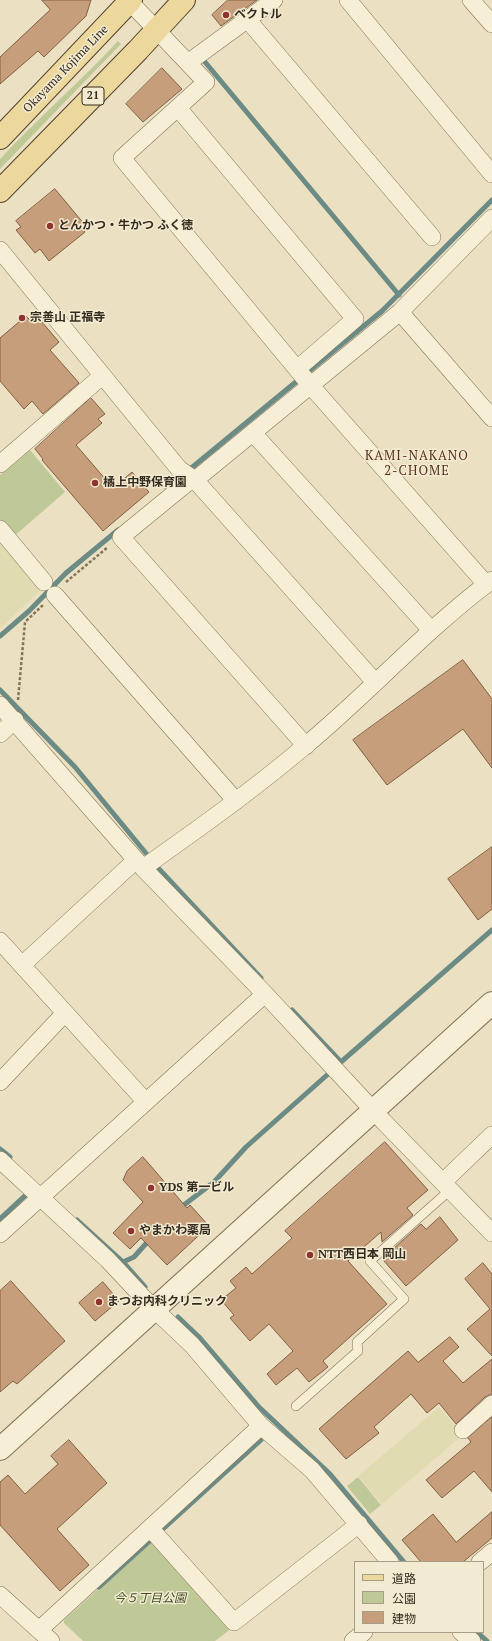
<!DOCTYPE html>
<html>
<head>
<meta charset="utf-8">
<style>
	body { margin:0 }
	#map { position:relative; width:492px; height:1641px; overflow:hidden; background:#ebe1c2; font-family:"PT Serif","Noto Sans JP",serif }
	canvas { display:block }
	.legend { position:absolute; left:354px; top:1561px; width:130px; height:72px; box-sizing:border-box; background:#f3ebd1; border:1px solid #a79e89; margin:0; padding:5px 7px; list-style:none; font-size:12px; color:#342a1e }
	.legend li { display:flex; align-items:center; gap:8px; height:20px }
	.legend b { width:20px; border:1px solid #a79e89 }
</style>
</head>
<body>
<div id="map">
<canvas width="492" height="1641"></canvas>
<ul class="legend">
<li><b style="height:5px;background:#ecd89c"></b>道路</li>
<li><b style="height:11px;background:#bfc897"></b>公園</li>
<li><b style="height:11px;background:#c69e7b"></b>建物</li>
</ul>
</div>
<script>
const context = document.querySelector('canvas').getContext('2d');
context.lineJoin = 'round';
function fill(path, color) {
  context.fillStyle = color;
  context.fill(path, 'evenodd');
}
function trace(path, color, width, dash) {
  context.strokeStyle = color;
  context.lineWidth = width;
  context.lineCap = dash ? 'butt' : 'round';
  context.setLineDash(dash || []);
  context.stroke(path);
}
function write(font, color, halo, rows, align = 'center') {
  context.font = font + ' "PT Serif","Noto Sans JP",serif';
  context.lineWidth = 3;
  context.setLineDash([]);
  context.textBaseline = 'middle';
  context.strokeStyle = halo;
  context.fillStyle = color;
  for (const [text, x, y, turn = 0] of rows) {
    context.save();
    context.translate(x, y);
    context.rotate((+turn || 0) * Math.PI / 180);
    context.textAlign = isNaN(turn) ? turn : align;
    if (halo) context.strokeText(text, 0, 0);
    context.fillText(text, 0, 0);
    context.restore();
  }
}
const farmland = new Path2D(`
	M 0,540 L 42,589 L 0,629 Z
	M 439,1407 L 463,1435 L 382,1504 L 358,1476 Z`);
const green = new Path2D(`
	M 118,41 L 121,44 L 0,169 L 0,159 C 38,118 80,82 118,41 Z
	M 30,450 L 65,492 L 12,538 L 0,524 L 0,475 Z
	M 358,1477 L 381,1505 L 370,1514 L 347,1486 Z
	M 150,1542 L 155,1543 L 232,1628 L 215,1641 L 83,1641 L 64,1623 L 64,1620 Z`);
const stream = new Path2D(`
	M 205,62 L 399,295
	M 167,488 L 382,311 L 492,200
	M 0,636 L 29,611 L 66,573 L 118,530
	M 0,690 L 75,767 L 159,869 L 261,978
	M 292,1010 L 341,1062 L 492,930
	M 0,1149 L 10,1157
	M 180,1208 L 214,1182 L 246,1147 L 327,1075
	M 0,1219 L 30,1191
	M 77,1220 L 123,1262 L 145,1287
	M 123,1262 L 134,1257 L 151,1238
	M 178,1317 L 200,1338 L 259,1407 L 330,1474 L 404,1562
	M 99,1587 L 261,1440
	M 477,1632 L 487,1641`);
const building = new Path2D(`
	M 42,0 L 91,0 L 86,16 L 44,57 L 38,51 L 0,84 L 0,57 L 50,10 Z
	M 228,0 L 257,0 L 221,26 L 212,15 Z
	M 162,68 L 182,89 L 143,122 L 126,104 Z
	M 55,189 L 85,225 L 81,228 L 85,232 L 49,261 L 40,249 L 35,253 L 16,230 L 21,227 L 16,221 Z
	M 36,315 L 59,342 L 50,350 L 79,383 L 43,414 L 32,401 L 24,409 L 0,381 L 0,338 L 26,316 L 30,320 Z
	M 91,398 L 105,414 L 98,419 L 102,423 L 76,445 L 113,488 L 132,472 L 149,492 L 103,531 L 42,460 L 43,459 L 35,449 Z
	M 463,660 L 492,699 L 492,768 L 463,729 L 387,785 L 353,740 Z
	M 492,847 L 492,909 L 478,920 L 448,879 Z
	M 385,1142 L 428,1190 L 407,1208 L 413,1215 L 382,1242 L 381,1232 L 348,1261 L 387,1304 L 323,1361 L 328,1367 L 309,1382 L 297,1368 L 276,1385 L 267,1374 L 293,1351 L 269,1324 L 250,1341 L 230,1318 L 234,1315 L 221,1300 L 236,1288 L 230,1281 L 246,1267 L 252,1274 L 292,1238 L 285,1231 Z
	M 143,1157 L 187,1208 L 190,1205 L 209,1226 L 167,1265 L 141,1238 L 130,1249 L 113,1233 L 143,1202 L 123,1180 L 127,1171 Z
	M 440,1217 L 458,1240 L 406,1286 L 384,1261 L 384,1257 L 421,1224 L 426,1229 Z
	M 483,1263 L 492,1274 L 492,1356 L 467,1329 L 490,1309 L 465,1279 Z
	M 11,1281 L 65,1341 L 17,1384 L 13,1381 L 0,1392 L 0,1291 Z
	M 103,1282 L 119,1301 L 95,1321 L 79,1303 Z
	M 450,1337 L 459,1347 L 443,1361 L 463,1383 L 492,1359 L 492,1394 L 485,1397 L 456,1424 L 439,1403 L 427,1413 L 411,1394 L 374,1427 L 379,1433 L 346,1459 L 319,1429 L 408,1351 L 418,1362 Z
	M 492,1417 L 492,1492 L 474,1471 L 442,1498 L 426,1480 L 471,1442 L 468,1438 Z
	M 69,1440 L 107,1483 L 57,1529 L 89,1565 L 60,1591 L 0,1525 L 0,1482 L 8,1475 L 25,1494 L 58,1464 L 51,1456 Z
	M 492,1512 L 492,1538 L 463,1562 L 421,1562 L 402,1540 L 433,1514 L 456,1542 Z`);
const path = new Path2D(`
	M 66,582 L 108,547
	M 18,700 L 25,622 L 43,605`);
const service = new Path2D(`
	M 296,1406 L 358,1351 L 357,1342 L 404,1299 L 370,1261 L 450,1190`);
const minor = new Path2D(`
	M 128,0 L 206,82 L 122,158 L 311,386 L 486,584
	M 348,0 L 492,174
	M 471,0 L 492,24
	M 247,19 L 432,237
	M 189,62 L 274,0
	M 178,108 L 355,319 L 297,369
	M 0,250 L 179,469 L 195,480 L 375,682
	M 400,312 L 492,418
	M 253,433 L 431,630
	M 0,464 L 102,376
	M 0,529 L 44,582
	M 55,595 L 236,801
	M 0,705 L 143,868 L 265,994 L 384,1122 L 492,1233
	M 0,734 L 15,720
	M 306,746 L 121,537 L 187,483 L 195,480 L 400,312 L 492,218
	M 143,868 C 198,829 253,790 305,746 C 369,693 425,630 492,580
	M 0,941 L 146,1102
	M 22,965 L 136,860
	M 0,1082 L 65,1013
	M 0,1160 L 108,1260 L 154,1309 L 192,1345 L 261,1426 L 312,1470 L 390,1562
	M 443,1182 L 492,1135
	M 0,1234 L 265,994
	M 463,1430 L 492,1404
	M 150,1528 L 234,1622 L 359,1524
	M 480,1562 L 492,1552
	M 0,1595 L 51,1641
	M 39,1630 L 261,1426
	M 461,1632 L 472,1641
	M 353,1641 L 364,1632`);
const tertiary = new Path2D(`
	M 0,1449 L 492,1003`);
const primary = new Path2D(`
	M 0,138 L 131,0
	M 0,191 L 138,50 L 184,0`);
const markers = [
	[226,15,4,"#8e342f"],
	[50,226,4,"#8e342f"],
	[22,318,4,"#8e342f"],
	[95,483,4,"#8e342f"],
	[151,1188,4,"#8e342f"],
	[131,1231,4,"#8e342f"],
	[310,1255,4,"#8e342f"],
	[99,1302,4,"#8e342f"]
];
const shields = [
	[93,96,22]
];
const shieldNames = [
	["21",93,96]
];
const poiNames = [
	["ベクトル",234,15],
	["とんかつ・牛かつ ふく徳",58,226],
	["宗善山 正福寺",30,318],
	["橘上中野保育園",103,483],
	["YDS 第一ビル",159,1188],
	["やまかわ薬局",139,1231],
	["NTT西日本 岡山",318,1255],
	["まつお内科クリニック",107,1302]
];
const streetNames = [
	["Okayama Kojima Line",66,69,-46]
];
const parkNames = [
	["今５丁目公園",150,1599]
];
const neighbourhoodNames = [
	["KAMI-NAKANO",417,456],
	["2-CHOME",417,471]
];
fill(farmland, '#e0dbb0');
fill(green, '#bfc897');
trace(stream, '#6c8b85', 5);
fill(building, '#c69e7b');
trace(building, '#815f42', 1);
trace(service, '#83735b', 10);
trace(minor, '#83735b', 18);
trace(tertiary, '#83735b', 24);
trace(primary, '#51412f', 24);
trace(path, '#83735b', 2.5, [3, 2]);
trace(service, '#f6eed5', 9);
trace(minor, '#f6eed5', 17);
trace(tertiary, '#f6eed5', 22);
trace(primary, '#ecd89c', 22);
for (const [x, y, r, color] of markers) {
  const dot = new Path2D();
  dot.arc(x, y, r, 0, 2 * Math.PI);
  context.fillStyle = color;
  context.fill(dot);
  trace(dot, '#f3ebd1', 1.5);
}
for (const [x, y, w] of shields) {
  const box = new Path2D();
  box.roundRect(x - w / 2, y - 9, w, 18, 3);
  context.fillStyle = '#f3ebd1';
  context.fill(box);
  trace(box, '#342a1e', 1);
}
write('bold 11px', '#342a1e', null, shieldNames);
write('bold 12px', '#342a1e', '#f3ebd1', poiNames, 'left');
write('12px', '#342a1e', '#f3ebd1', streetNames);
write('italic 12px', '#424f26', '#f3ebd1', parkNames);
context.letterSpacing = '1px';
write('13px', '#5e3120', '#f3ebd1', neighbourhoodNames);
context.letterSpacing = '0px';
</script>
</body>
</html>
